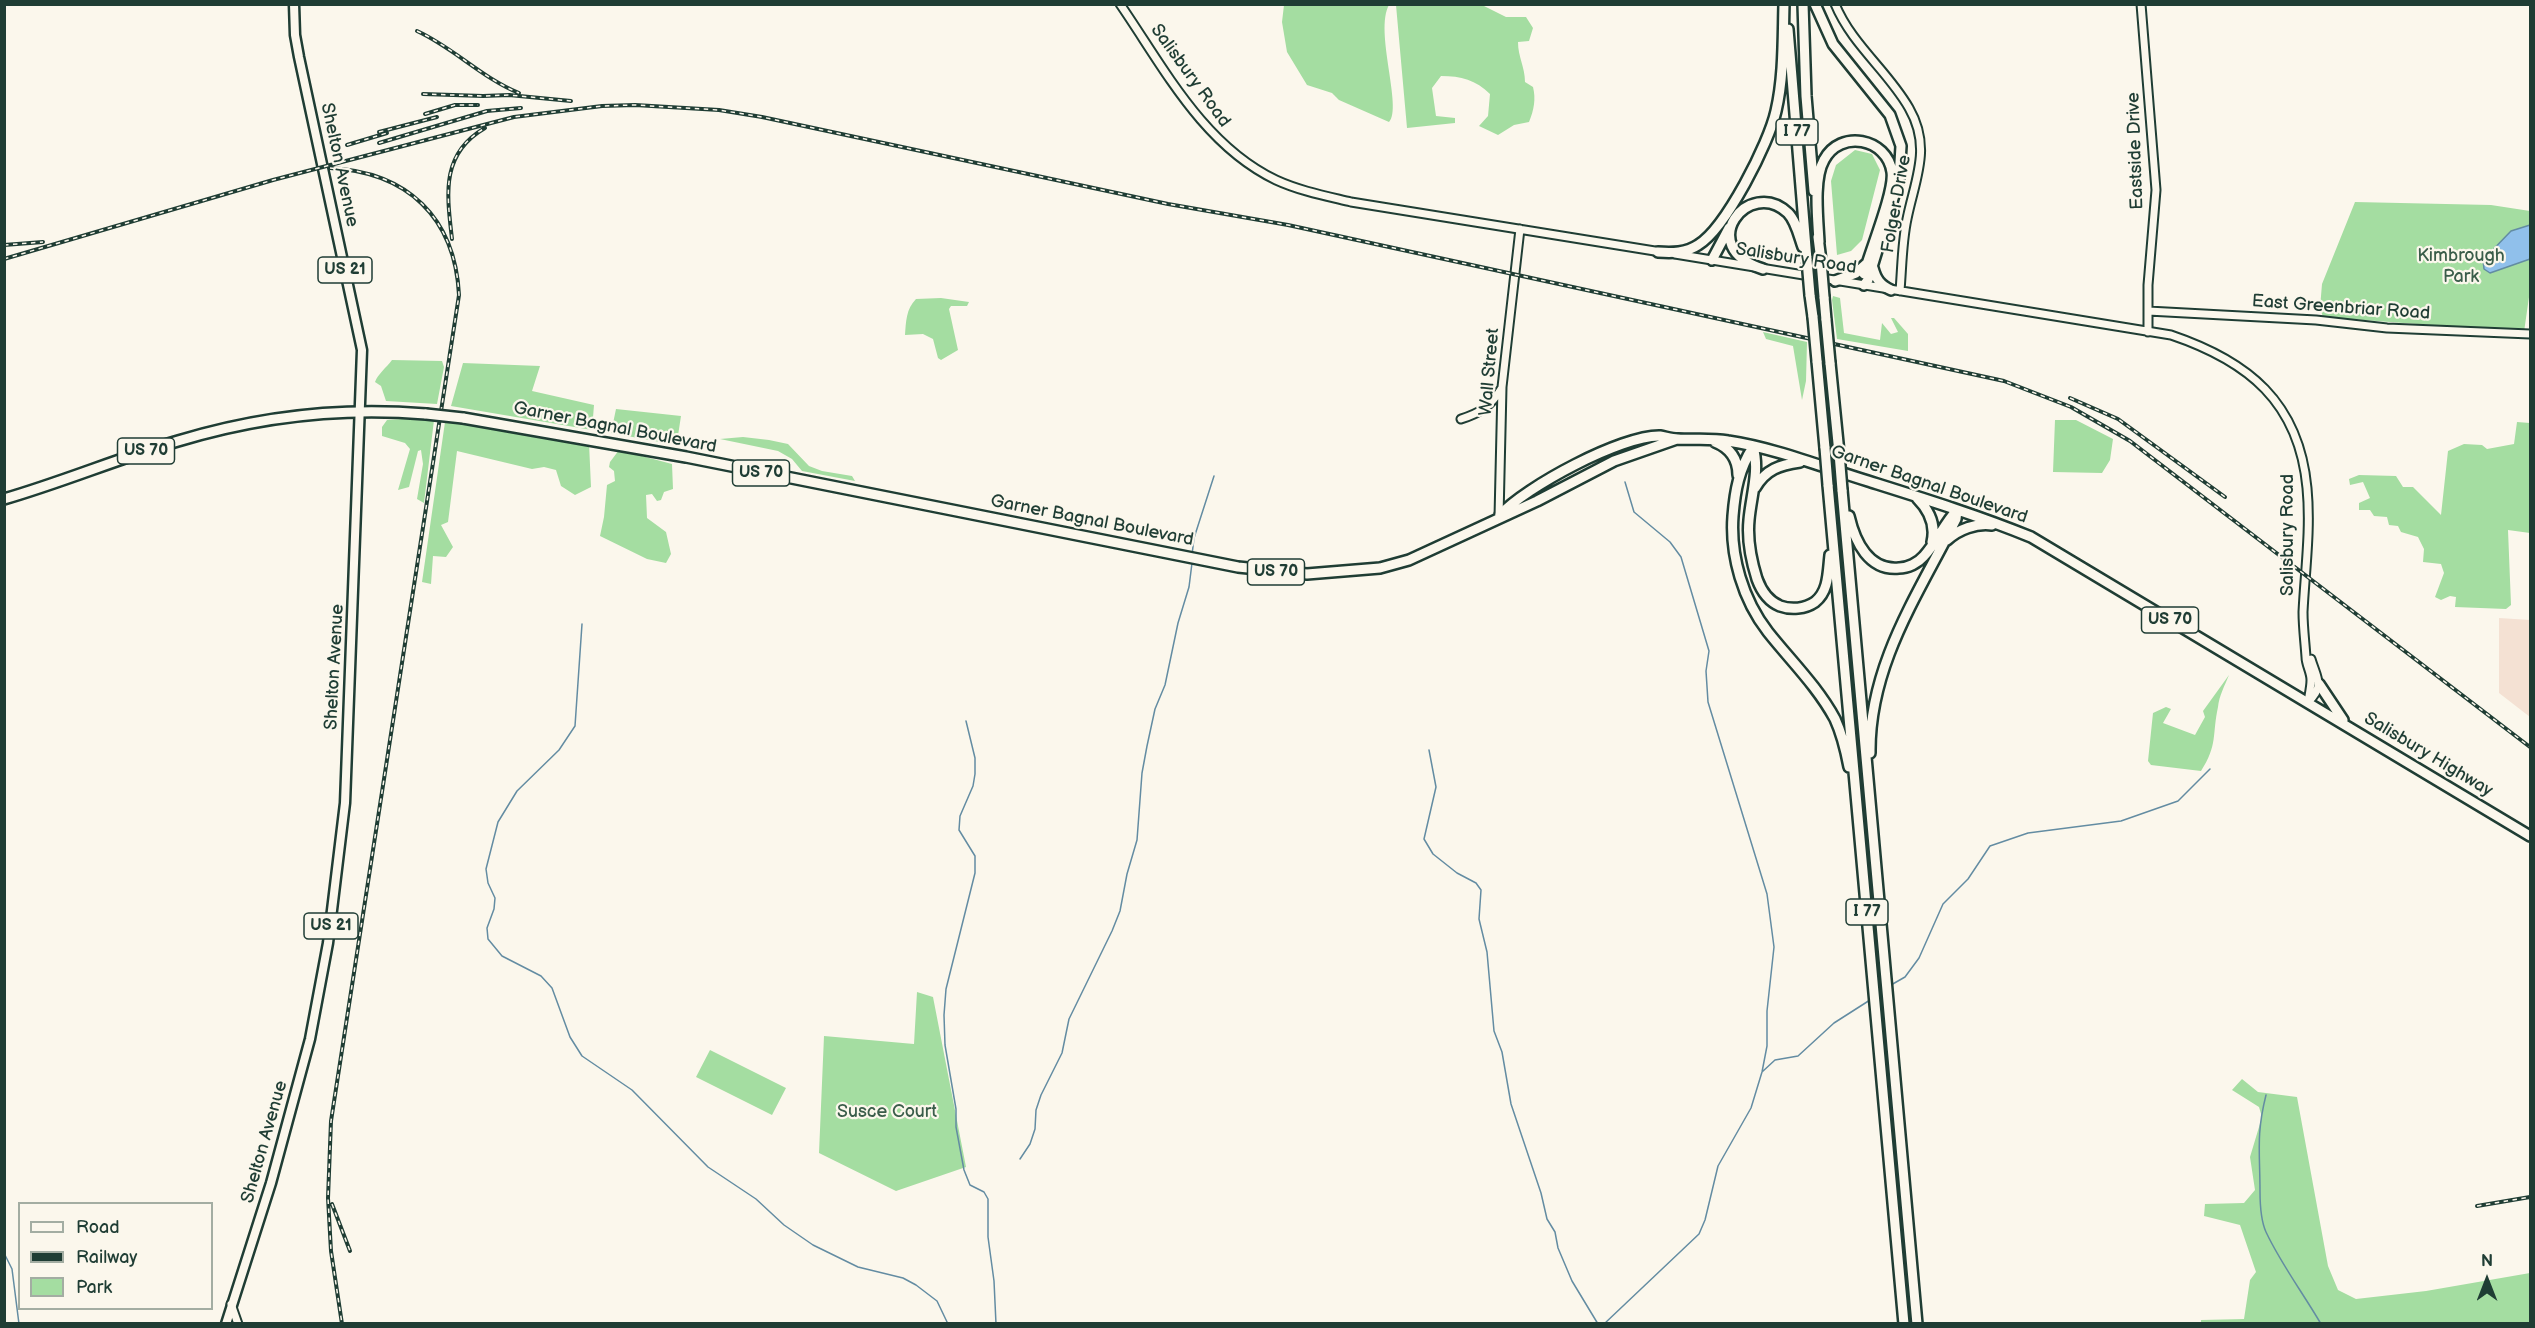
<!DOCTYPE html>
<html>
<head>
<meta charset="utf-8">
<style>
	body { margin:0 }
	#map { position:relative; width:2535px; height:1328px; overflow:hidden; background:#fbf7ec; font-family:"Balsamiq Sans",sans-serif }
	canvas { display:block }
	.frame { position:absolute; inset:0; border:6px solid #1f3d34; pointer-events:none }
	.legend { position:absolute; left:18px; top:1202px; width:195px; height:108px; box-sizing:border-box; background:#fbf7ec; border:2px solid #a3ada2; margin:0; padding:8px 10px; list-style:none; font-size:18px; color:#1f3d34 }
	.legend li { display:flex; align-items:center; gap:12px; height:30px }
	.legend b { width:30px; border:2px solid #a3ada2 }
	.north { position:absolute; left:2457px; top:1250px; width:60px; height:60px; -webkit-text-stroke:4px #fbf7ec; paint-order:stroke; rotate:0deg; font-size:16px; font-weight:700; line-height:24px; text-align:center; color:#1f3d34 }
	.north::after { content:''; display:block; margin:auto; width:21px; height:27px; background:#1f3d34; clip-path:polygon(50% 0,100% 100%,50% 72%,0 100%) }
</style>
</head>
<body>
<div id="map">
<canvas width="2535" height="1328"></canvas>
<div class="frame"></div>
<ul class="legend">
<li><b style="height:8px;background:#fbf7ec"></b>Road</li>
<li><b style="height:8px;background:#1f3d34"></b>Railway</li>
<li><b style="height:16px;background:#a4dda1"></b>Park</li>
</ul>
<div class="north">N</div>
</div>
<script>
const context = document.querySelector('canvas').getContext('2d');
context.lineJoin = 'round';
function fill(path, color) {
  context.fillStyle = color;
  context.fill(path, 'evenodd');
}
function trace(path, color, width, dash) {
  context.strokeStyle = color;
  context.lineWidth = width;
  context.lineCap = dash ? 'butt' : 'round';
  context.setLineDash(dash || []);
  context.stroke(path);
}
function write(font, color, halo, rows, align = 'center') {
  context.font = font + ' "Balsamiq Sans",sans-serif';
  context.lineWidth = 4.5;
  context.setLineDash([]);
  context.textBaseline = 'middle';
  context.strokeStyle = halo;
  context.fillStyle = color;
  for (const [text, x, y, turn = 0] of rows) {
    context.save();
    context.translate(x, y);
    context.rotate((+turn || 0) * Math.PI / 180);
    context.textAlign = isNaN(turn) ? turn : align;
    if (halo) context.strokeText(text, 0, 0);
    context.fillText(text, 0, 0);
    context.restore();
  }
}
const built = new Path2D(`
	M 2499,618 L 2530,620 L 2530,717 L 2499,693 Z`);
const green = new Path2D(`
	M 1284,5 L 1389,5 C 1374,31 1403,108 1389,122 L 1339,100 L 1332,93 L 1307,85 L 1287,52 L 1282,22 Z
	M 1396,5 L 1484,6 L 1506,17 L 1526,17 L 1533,28 L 1529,41 L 1518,42 C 1518,57 1525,67 1525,82 L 1533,87 C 1536,99 1534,110 1529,122 L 1514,125 L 1498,135 L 1479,126 L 1488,116 L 1490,94 C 1476,80 1461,76 1441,76 L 1432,88 L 1436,116 L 1455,118 L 1455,123 L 1407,128 Z
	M 1855,150 L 1872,154 L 1880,170 L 1862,240 L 1851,251 L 1837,255 L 1831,181 L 1836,165 Z
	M 2355,202 L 2491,205 L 2530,211 L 2530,290 L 2524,332 L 2323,317 L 2320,308 L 2322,284 Z
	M 1833,296 L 1840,298 L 1844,333 L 1880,340 L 1882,323 L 1891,334 L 1898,332 L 1891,318 L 1894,318 L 1908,334 L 1908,351 L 1837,339 L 1832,300 Z
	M 941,298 L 969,302 L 967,306 L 951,306 L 949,309 L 958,350 L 941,360 L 938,358 L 933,339 L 923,334 L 905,335 C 906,322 906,309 916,299 Z
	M 1763,332 L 1807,342 L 1806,381 L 1802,400 L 1793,346 L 1766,339 Z
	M 392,360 L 442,361 L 444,367 L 437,404 L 386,401 L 381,386 L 375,382 C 378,374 386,368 392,360 Z
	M 463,363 L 540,366 L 532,391 L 594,405 L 592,430 L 451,406 Z
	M 616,409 L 681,416 L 677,442 L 660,442 L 611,433 Z
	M 416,418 L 434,420 L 424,503 L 417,499 L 423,464 L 421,450 L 418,451 L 409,487 L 398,490 L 410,449 L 405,443 L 382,436 L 382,427 L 387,420 Z
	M 2055,420 L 2076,420 L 2113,439 L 2110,460 L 2102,473 L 2053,472 Z
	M 445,422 L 589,443 L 591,487 L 575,495 L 561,486 L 556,470 L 544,467 L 532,469 L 457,451 L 448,522 L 441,525 L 453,547 L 446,557 L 433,556 L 431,584 L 422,582 Z
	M 2517,422 L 2530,423 L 2530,533 L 2508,530 L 2511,605 L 2506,609 L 2455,607 L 2456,597 L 2450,596 L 2441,600 L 2435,597 L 2444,573 L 2441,564 L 2423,562 L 2424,549 L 2418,537 L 2401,532 L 2398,526 L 2389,525 L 2387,517 L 2374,516 L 2370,510 L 2359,510 L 2359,503 L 2370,498 L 2363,482 L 2350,485 L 2349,479 L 2359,475 L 2396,476 L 2403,487 L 2413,487 L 2441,515 L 2448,451 L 2464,444 L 2482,445 L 2487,449 L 2514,444 Z
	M 743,437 L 769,440 L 788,444 L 809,466 L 822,471 L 852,476 L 855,481 L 802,471 L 792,459 L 778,451 L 720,439 Z
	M 619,450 L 672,464 L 673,489 L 664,492 L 661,500 L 657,501 L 652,494 L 646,495 L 647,518 L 666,532 L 671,554 L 666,563 L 647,559 L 600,536 L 604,517 L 607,485 L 615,481 L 614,471 L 609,467 L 610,462 Z
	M 2229,675 C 2225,685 2219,696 2218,707 C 2212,734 2218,745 2201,771 L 2151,765 L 2148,761 L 2153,713 L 2166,707 L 2171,709 L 2163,723 L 2195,735 L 2205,717 L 2203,711 Z
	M 917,992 L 933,997 L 966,1167 L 896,1191 L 819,1153 L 824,1036 L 914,1044 Z
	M 710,1050 L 786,1088 L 772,1115 L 696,1077 Z
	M 2242,1079 L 2258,1092 L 2297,1097 L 2328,1266 L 2338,1290 L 2356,1299 L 2426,1291 L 2530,1273 L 2530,1323 L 2201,1323 L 2201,1320 L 2244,1319 L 2250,1280 L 2256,1272 L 2240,1225 L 2204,1216 L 2205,1204 L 2244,1203 L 2255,1190 L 2250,1157 L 2262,1117 L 2259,1107 L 2232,1090 Z`);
const water = new Path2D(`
	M 2530,225 L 2530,259 L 2490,273 L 2484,269 L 2483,260 L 2511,231 Z`);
const stream = new Path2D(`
	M 1192,555 L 1194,538 L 1214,476
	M 582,624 L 575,726 L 559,750 L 517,791 L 498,822 L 486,869 L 488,883 L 495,898 L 494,909 L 487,928 L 488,939 L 502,956 L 541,976 L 552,988 L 570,1037 L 582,1056 L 632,1090 L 708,1167 L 756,1199 L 784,1225 L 813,1245 L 858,1267 L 903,1278 L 916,1285 L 937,1301 L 948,1324
	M 966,721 L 975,758 L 975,774 L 973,786 L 960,816 L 959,830 L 975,856 L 975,873 L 946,989 L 944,1015 L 945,1045 L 956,1109 L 956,1127 L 964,1170 L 970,1185 L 984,1192 L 988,1199 L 988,1237 L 994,1281 L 996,1324
	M 1429,750 L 1436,787 L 1424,839 L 1433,854 L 1457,873 L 1476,883 L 1481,890 L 1479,919 L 1487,952 L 1494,1031 L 1502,1052 L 1511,1104 L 1541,1193 L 1547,1219 L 1555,1232 L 1558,1248 L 1572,1281 L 1598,1324
	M 1891,985 L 1905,977 L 1919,958 L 1943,904 L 1968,879 L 1990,846 L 2028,833 L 2121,821 L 2178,801 L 2210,769
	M 1762,1072 L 1775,1060 L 1798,1056 L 1834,1023 L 1870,1000
	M 2266,1095 C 2256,1135 2260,1152 2260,1191 C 2260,1204 2261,1221 2266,1232 C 2281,1264 2303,1293 2321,1324
	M 1020,1159 L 1030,1144 L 1035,1129 L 1036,1110 L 1041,1095 L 1062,1053 L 1069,1019 L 1112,931 L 1120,911 L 1127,874 L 1137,840 L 1142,773 L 1147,746 L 1155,709 L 1165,685 L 1178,623 L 1189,587 L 1192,563
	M 4,1253 L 12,1269 L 19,1324
	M 1604,1324 L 1699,1234 L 1705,1220 L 1718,1166 L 1751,1108 L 1762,1072 L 1767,1046 L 1767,1011 L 1774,947 L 1767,894 L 1708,702 L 1706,671 L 1709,651 L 1681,557 L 1670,542 L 1634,512 L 1625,482`);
const secondary = new Path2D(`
	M 1120,4 C 1164,68 1203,145 1276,180 C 1300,191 1326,196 1351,202 L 1661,252
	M 1835,4 C 1852,45 1888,71 1909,108 C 1932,148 1915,179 1907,219 C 1902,242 1902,267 1900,291
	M 2141,4 L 2156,190 L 2148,285 L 2148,332
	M 1675,254 L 2171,335 C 2248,361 2299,402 2307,488 C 2311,529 2305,571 2303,612 C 2303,627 2305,642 2306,657 C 2306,665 2311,672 2311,680 C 2311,687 2309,695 2308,702
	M 2148,311 L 2316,320 L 2387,328 L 2530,334
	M 1461,419 C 1480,413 1491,406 1501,389
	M 1499,517 L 1502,387 L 1520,229
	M 2308,702 C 2325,686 2317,679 2311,659
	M 231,1304 L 238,1324`);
const primary = new Path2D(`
	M 226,1324 L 271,1183 L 310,1039 L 328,943 L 345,803 L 362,350 L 299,57 L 295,35 L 294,4`);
const highway = new Path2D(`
	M 1803,4 L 1806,96 L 1814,191
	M 1815,4 L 1833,44 L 1890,115 L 1901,146 L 1899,179 L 1868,280 L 1864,285
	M 1788,29 L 1807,260
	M 1818,237 L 1821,261
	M 1819,242 C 1818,220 1813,179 1824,160 C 1840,129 1887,138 1892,172 C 1895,191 1870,251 1864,274
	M 1658,252 C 1672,253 1686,253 1698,245 C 1726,228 1769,143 1776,111 C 1784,77 1783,39 1784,4
	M 1712,260 L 1729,228
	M 1873,268 C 1876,279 1880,285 1891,290
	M 1763,269 C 1693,247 1749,176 1788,213 C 1796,221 1799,236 1803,247
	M 1835,281 L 1856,273 L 1866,264
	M 1810,295 L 1813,317
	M 1824,297 L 1826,320
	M 1817,361 L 1825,448
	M 1830,363 L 1839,453
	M 463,418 L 686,457 L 1238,567 L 1307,574 L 1380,568 L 1409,560 L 1537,501 L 1614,461 L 1677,439
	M 1715,442 C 1730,448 1738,459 1738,475
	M 1753,447 C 1739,469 1735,490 1733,516 C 1730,556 1743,600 1768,632 C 1791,661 1817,686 1835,719 C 1842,734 1846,751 1849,767
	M 1753,447 C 1760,470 1751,496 1749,520 C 1747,540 1751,560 1757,579 C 1761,590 1768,601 1780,606 C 1791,610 1805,609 1815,602 C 1829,591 1828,572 1830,555
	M 1828,485 L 1904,1324
	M 1755,488 C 1766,469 1780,465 1800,462
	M 1842,490 L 1917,1324
	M 1917,498 C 1929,510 1936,525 1932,542
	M 4,499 C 63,482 119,458 178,441 C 257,417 343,407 426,414
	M 1500,515 C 1525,487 1622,435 1660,436 C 1666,437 1672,439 1678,439 C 1695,440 1711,438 1728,441 C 1775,448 1822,467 1868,481 C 1922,498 1977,515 2031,537 L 2530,836
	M 1849,516 C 1855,542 1869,571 1899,568 C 1908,568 1918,563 1924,556 C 1937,542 1944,524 1957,510
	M 1947,540 C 1959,529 1976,523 1992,525
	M 2319,684 L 2343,720
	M 1870,753 C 1869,665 1918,595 1956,519 L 1957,510`);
const rail = new Path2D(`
	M 417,31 C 454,48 482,78 519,93
	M 423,94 L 483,96 L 509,95 L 571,101
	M 425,114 L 455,105 L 478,105
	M 379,132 L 437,117
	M 379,143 L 487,111 L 521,108
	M 347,145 L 387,133
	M 330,168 C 407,172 455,217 459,295 L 331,1121 L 328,1198 L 331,1251 L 342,1324
	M 452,239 C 447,195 440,154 485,128
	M 4,245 L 43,242
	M 4,259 L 273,180 L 514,117 L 602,106 L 635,105 L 719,110 L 762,117 L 1168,204 L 1288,225 L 2004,381 L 2071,407 L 2130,441 L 2530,747
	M 2070,398 L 2118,419 L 2225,497
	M 332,1204 L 350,1251
	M 2477,1206 L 2530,1197`);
const highwayBridge = new Path2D(`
	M 1807,260 L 1810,295
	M 1821,261 L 1824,297
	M 1813,317 L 1817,361
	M 1826,320 L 1830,363
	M 426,414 L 463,418
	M 1825,448 L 1828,485
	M 1839,453 L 1842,490`);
const shields = [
	[1797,132,42],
	[345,270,54],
	[146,451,57],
	[761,473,57],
	[1276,572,57],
	[2170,620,57],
	[1867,912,42],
	[331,926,54]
];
const shieldNames = [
	["I 77",1797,132],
	["US 21",345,270],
	["US 70",146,451],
	["US 70",761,473],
	["US 70",1276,572],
	["US 70",2170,620],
	["I 77",1867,912],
	["US 21",331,926]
];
const streetNames = [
	["Salisbury Road",1190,76,54],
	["Eastside Drive",2136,151,-92],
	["Shelton Avenue",339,165,78],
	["Folger Drive",1897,204,-80],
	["Salisbury Road",1796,259,9],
	["East Greenbriar Road",2341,308,4],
	["Wall Street",1490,372,-85],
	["Garner Bagnal Boulevard",615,428,11],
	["Garner Bagnal Boulevard",1929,485,19],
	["Garner Bagnal Boulevard",1092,521,11],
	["Salisbury Road",2288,535,-90],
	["Shelton Avenue",335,667,-87],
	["Salisbury Highway",2428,755,31],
	["Shelton Avenue",265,1142,-74]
];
const parkNames = [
	["Kimbrough",2461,256],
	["Park",2461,277],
	["Susce Court",887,1112]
];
fill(built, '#f4e1d3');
fill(green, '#a4dda1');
fill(water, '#90c0eb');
trace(water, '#638ca2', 1.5);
trace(stream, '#638ca2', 1.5);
trace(secondary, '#1f3d34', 11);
trace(primary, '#1f3d34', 13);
trace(highway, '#1f3d34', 14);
trace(secondary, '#fbf7ec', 7);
trace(primary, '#fbf7ec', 8);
trace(highway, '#fbf7ec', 9);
trace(rail, '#1f3d34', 4);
trace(rail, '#fbf7ec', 1.5, [4.5]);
trace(highwayBridge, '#1f3d34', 14, []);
trace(highwayBridge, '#fbf7ec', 9);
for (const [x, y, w] of shields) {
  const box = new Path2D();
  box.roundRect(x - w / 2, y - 13, w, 26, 4.5);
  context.fillStyle = '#fbf7ec';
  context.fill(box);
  trace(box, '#1f3d34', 1.5);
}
write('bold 16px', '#1f3d34', null, shieldNames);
write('18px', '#1f3d34', '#fbf7ec', streetNames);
write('18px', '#3a5d4a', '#fbf7ec', parkNames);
</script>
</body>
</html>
